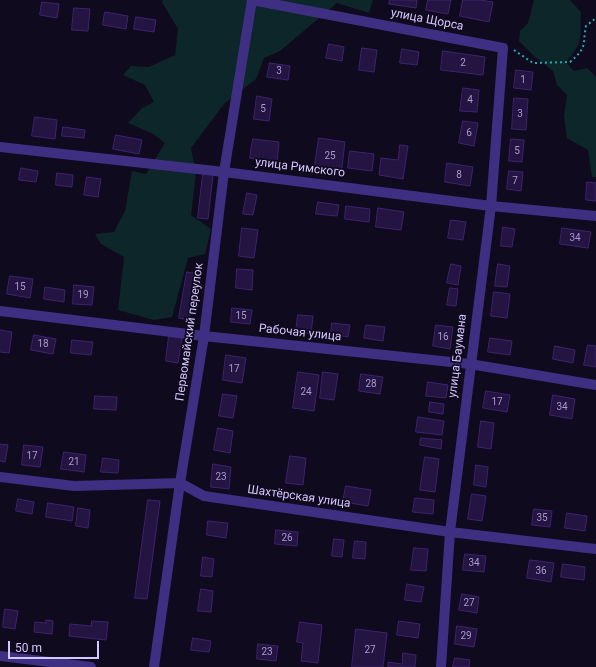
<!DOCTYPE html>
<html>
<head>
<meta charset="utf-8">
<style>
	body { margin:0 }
	#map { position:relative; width:596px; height:667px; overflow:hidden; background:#100a1e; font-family:Roboto,sans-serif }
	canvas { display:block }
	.scale { position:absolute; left:8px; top:641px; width:91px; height:18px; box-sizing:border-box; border:2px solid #d5c7ff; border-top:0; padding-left:5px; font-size:12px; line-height:14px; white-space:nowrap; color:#d5c7ff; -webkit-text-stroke:3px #100a1e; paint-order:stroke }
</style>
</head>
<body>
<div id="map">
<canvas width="596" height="667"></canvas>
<div class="scale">50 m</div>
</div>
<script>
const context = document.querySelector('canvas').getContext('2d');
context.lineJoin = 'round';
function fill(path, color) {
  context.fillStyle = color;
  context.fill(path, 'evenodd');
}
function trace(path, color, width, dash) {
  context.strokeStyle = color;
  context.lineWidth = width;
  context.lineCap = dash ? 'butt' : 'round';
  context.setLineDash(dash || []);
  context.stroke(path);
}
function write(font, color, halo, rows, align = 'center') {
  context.font = font + ' Roboto,sans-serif';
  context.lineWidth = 3.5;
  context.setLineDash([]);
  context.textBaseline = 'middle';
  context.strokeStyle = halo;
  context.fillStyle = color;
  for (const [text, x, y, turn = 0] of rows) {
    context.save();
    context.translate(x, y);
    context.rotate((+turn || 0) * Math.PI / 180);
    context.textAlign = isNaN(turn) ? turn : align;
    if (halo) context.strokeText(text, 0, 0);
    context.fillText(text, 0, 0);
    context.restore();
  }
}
const green = new Path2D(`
	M 163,0 L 373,0 L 369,13 L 337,3 L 280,51 L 264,58 L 256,79 L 224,104 L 191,148 L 196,173 L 191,215 L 211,229 L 205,254 L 188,258 L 172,317 L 154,320 L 118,310 L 124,257 L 101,244 L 95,234 L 114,232 L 125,211 L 132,171 L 146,174 L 165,143 L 153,134 L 128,123 L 142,108 L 154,102 L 145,85 L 123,75 L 131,66 L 149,67 L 175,55 L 178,29 L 162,2 Z
	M 534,0 L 570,0 L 581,12 C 580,37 584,42 566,62 L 574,71 L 587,68 L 596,77 L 596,177 L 592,177 L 588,150 L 567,138 L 564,116 L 567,95 L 557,85 L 553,71 L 535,57 L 519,41 L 520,31 L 528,23 Z`);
const building = new Path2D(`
	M 390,0 L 417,0 L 416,8 L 389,4 Z
	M 428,0 L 451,0 L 448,14 L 426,10 Z
	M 463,0 L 480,0 L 493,2 L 489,22 L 460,16 Z
	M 42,2 L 59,4 L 57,18 L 40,15 Z
	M 74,8 L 90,9 L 88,31 L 72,30 Z
	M 105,12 L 128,16 L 126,29 L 103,25 Z
	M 136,17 L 156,20 L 154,32 L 134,29 Z
	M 329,44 L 344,47 L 342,61 L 326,58 Z
	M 362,48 L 377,50 L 374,72 L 359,70 Z
	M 402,49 L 419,52 L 417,65 L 400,63 Z
	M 443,51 L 485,57 L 483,75 L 441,70 Z
	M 270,63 L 290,66 L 288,80 L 267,77 Z
	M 516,70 L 533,72 L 531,90 L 514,88 Z
	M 463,88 L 479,90 L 477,112 L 460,111 Z
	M 257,96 L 272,99 L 269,121 L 254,119 Z
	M 514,98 L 528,99 L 526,130 L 512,129 Z
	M 35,117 L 57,120 L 55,139 L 32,136 Z
	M 463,121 L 478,123 L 474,146 L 459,143 Z
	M 63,127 L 85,130 L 84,138 L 62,136 Z
	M 116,135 L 142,140 L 139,154 L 113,149 Z
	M 319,138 L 345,142 L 341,175 L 314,171 Z
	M 253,139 L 279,142 L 277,162 L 250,158 Z
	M 511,139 L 524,140 L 522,162 L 509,161 Z
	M 400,145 L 408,146 L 403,179 L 379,175 L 381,158 L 398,160 Z
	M 350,151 L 374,154 L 372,171 L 348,168 Z
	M 447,163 L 473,167 L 470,186 L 445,182 Z
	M 21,168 L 38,171 L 36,182 L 19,180 Z
	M 509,171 L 523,172 L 521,191 L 507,189 Z
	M 57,173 L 73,175 L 72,187 L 56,185 Z
	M 203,174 L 213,175 L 208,219 L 198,218 Z
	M 87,177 L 101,179 L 98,197 L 84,195 Z
	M 587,182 L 596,183 L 596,201 L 586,200 Z
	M 247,193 L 257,195 L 253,215 L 243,214 Z
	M 318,202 L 339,205 L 337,216 L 316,214 Z
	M 346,206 L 370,209 L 369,222 L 345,219 Z
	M 378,208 L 404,212 L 401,230 L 376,227 Z
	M 451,220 L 466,222 L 463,240 L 448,238 Z
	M 503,227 L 515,229 L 512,247 L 501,246 Z
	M 242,228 L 258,230 L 254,258 L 239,256 Z
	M 562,228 L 591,232 L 588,248 L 560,244 Z
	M 451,264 L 461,266 L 458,285 L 447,283 Z
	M 498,264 L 510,266 L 507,287 L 495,286 Z
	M 237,269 L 253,270 L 252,290 L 236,288 Z
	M 187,272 L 197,274 L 189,320 L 179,318 Z
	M 10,276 L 33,279 L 30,298 L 7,294 Z
	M 74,285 L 94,287 L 92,305 L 73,304 Z
	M 45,287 L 65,290 L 64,302 L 44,299 Z
	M 450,288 L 458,289 L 456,306 L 447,305 Z
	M 494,292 L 510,294 L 507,318 L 491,316 Z
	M 232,308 L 252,310 L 250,324 L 231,322 Z
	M 298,315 L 313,316 L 311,334 L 296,332 Z
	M 332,323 L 350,325 L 348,337 L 331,334 Z
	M 366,325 L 385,327 L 383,341 L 364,338 Z
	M 436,325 L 453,327 L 450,349 L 433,346 Z
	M 0,330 L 12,332 L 9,353 L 0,352 Z
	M 34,335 L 56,339 L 53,354 L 31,350 Z
	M 169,336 L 182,338 L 178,363 L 166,361 Z
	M 490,338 L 512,341 L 510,355 L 488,352 Z
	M 72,340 L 93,342 L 91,355 L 71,353 Z
	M 588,345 L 596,346 L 596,367 L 584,365 Z
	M 555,346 L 575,350 L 573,363 L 553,359 Z
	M 226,355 L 246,358 L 242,383 L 223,380 Z
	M 298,372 L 319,375 L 314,411 L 293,408 Z
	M 323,372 L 338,374 L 334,400 L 320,398 Z
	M 361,374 L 383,377 L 380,394 L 359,391 Z
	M 428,382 L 448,385 L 446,398 L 426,396 Z
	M 486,391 L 510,395 L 507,412 L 483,408 Z
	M 223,394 L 237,396 L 233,418 L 219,416 Z
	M 553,395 L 575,399 L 572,419 L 550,415 Z
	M 95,396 L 117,397 L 116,410 L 94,409 Z
	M 430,402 L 444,404 L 443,414 L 429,412 Z
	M 418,417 L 444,421 L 442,435 L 416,432 Z
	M 481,421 L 494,423 L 491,449 L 478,447 Z
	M 218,428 L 233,431 L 230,453 L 214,450 Z
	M 421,438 L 442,440 L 441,449 L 420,445 Z
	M 0,444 L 8,445 L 5,462 L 0,461 Z
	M 24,445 L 43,447 L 40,467 L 22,465 Z
	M 64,452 L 86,455 L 84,472 L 61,469 Z
	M 290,456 L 306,458 L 303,485 L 286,483 Z
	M 425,457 L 439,459 L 435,492 L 420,490 Z
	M 103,458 L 119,460 L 118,473 L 101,472 Z
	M 213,464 L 231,467 L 229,489 L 211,487 Z
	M 476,465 L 488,467 L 486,487 L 474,485 Z
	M 346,486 L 371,490 L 368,506 L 343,502 Z
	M 472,494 L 486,496 L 482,521 L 468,519 Z
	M 415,498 L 434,500 L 433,514 L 413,512 Z
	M 18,499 L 34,502 L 32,514 L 16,511 Z
	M 148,500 L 160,501 L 147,599 L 135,598 Z
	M 48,503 L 74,507 L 72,521 L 46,517 Z
	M 78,508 L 90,510 L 88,528 L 76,526 Z
	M 534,509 L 552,511 L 550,527 L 532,525 Z
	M 567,513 L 587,516 L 585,531 L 565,528 Z
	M 208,521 L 228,523 L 226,538 L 207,535 Z
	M 276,530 L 298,532 L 297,546 L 275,544 Z
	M 334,539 L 344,540 L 342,557 L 332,556 Z
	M 355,541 L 366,542 L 365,559 L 353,558 Z
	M 414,548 L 428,549 L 426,571 L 411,570 Z
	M 465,554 L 486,556 L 484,572 L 463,570 Z
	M 203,557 L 214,559 L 212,577 L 201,576 Z
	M 530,560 L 554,563 L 551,582 L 527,578 Z
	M 563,564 L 585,567 L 584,580 L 561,577 Z
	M 407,584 L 424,587 L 421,602 L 405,600 Z
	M 201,589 L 213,591 L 211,612 L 198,611 Z
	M 462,594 L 479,597 L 477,613 L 459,610 Z
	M 5,609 L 18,611 L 15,629 L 3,627 Z
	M 46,620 L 53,621 L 52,634 L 34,632 L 35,622 L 46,623 Z
	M 92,621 L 108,622 L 106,640 L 69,636 L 70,624 L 91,626 Z
	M 399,621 L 420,624 L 418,638 L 397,635 Z
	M 300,622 L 322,625 L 318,663 L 301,661 L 303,643 L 297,642 Z
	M 457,626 L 477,629 L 474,647 L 455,644 Z
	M 356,629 L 387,633 L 383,667 L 352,667 Z
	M 193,638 L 211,641 L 209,652 L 191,650 Z
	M 258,644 L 278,646 L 276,661 L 257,659 Z
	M 403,653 L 416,655 L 415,667 L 388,667 L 388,662 L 402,664 Z
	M 455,658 L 470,660 L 469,667 L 453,667 Z`);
const path = new Path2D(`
	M 514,50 L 533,63 L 570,62 C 588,46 582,47 586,26 L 596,18`);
const street = new Path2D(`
	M 252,0 L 503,48 L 491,206 L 450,532 L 441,667
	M 0,147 L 224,172 L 491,206 L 596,216
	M 0,311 L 204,336 L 470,364 L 596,385
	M 0,477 L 74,486 L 180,483 L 204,496 L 450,532 L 596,549
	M 0,656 L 91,667
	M 154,667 L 180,483 L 204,336 L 224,172 L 252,0`);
const numberNames = [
	["2",463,63],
	["3",279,71],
	["1",523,80],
	["4",470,100],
	["5",263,109],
	["3",520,114],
	["6",469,133],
	["5",517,151],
	["25",330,156],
	["8",459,175],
	["7",515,181],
	["34",575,238],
	["15",20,287],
	["19",83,295],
	["15",241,316],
	["16",443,337],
	["18",43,344],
	["17",234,369],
	["28",371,384],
	["24",306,392],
	["17",497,402],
	["34",562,407],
	["17",32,456],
	["21",74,462],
	["23",221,477],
	["35",542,518],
	["26",287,538],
	["34",474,563],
	["36",541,571],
	["27",469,603],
	["29",466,636],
	["27",370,650],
	["23",267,652]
];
const streetNames = [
	["улица Щорса",427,20,11],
	["улица Римского",300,168,7],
	["Первомайский переулок",190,332,-82],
	["Рабочая улица",300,333,6],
	["улица Баумана",458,356,-83],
	["Шахтёрская улица",299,497,8]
];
fill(green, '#0c2629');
fill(building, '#231441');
trace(building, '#3d2370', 1);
trace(path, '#20adba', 2, [2, 3]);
trace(street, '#3e2f83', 10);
write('10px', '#a89ad0', null, numberNames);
write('12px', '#d5c7ff', '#100a1e', streetNames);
</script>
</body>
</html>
